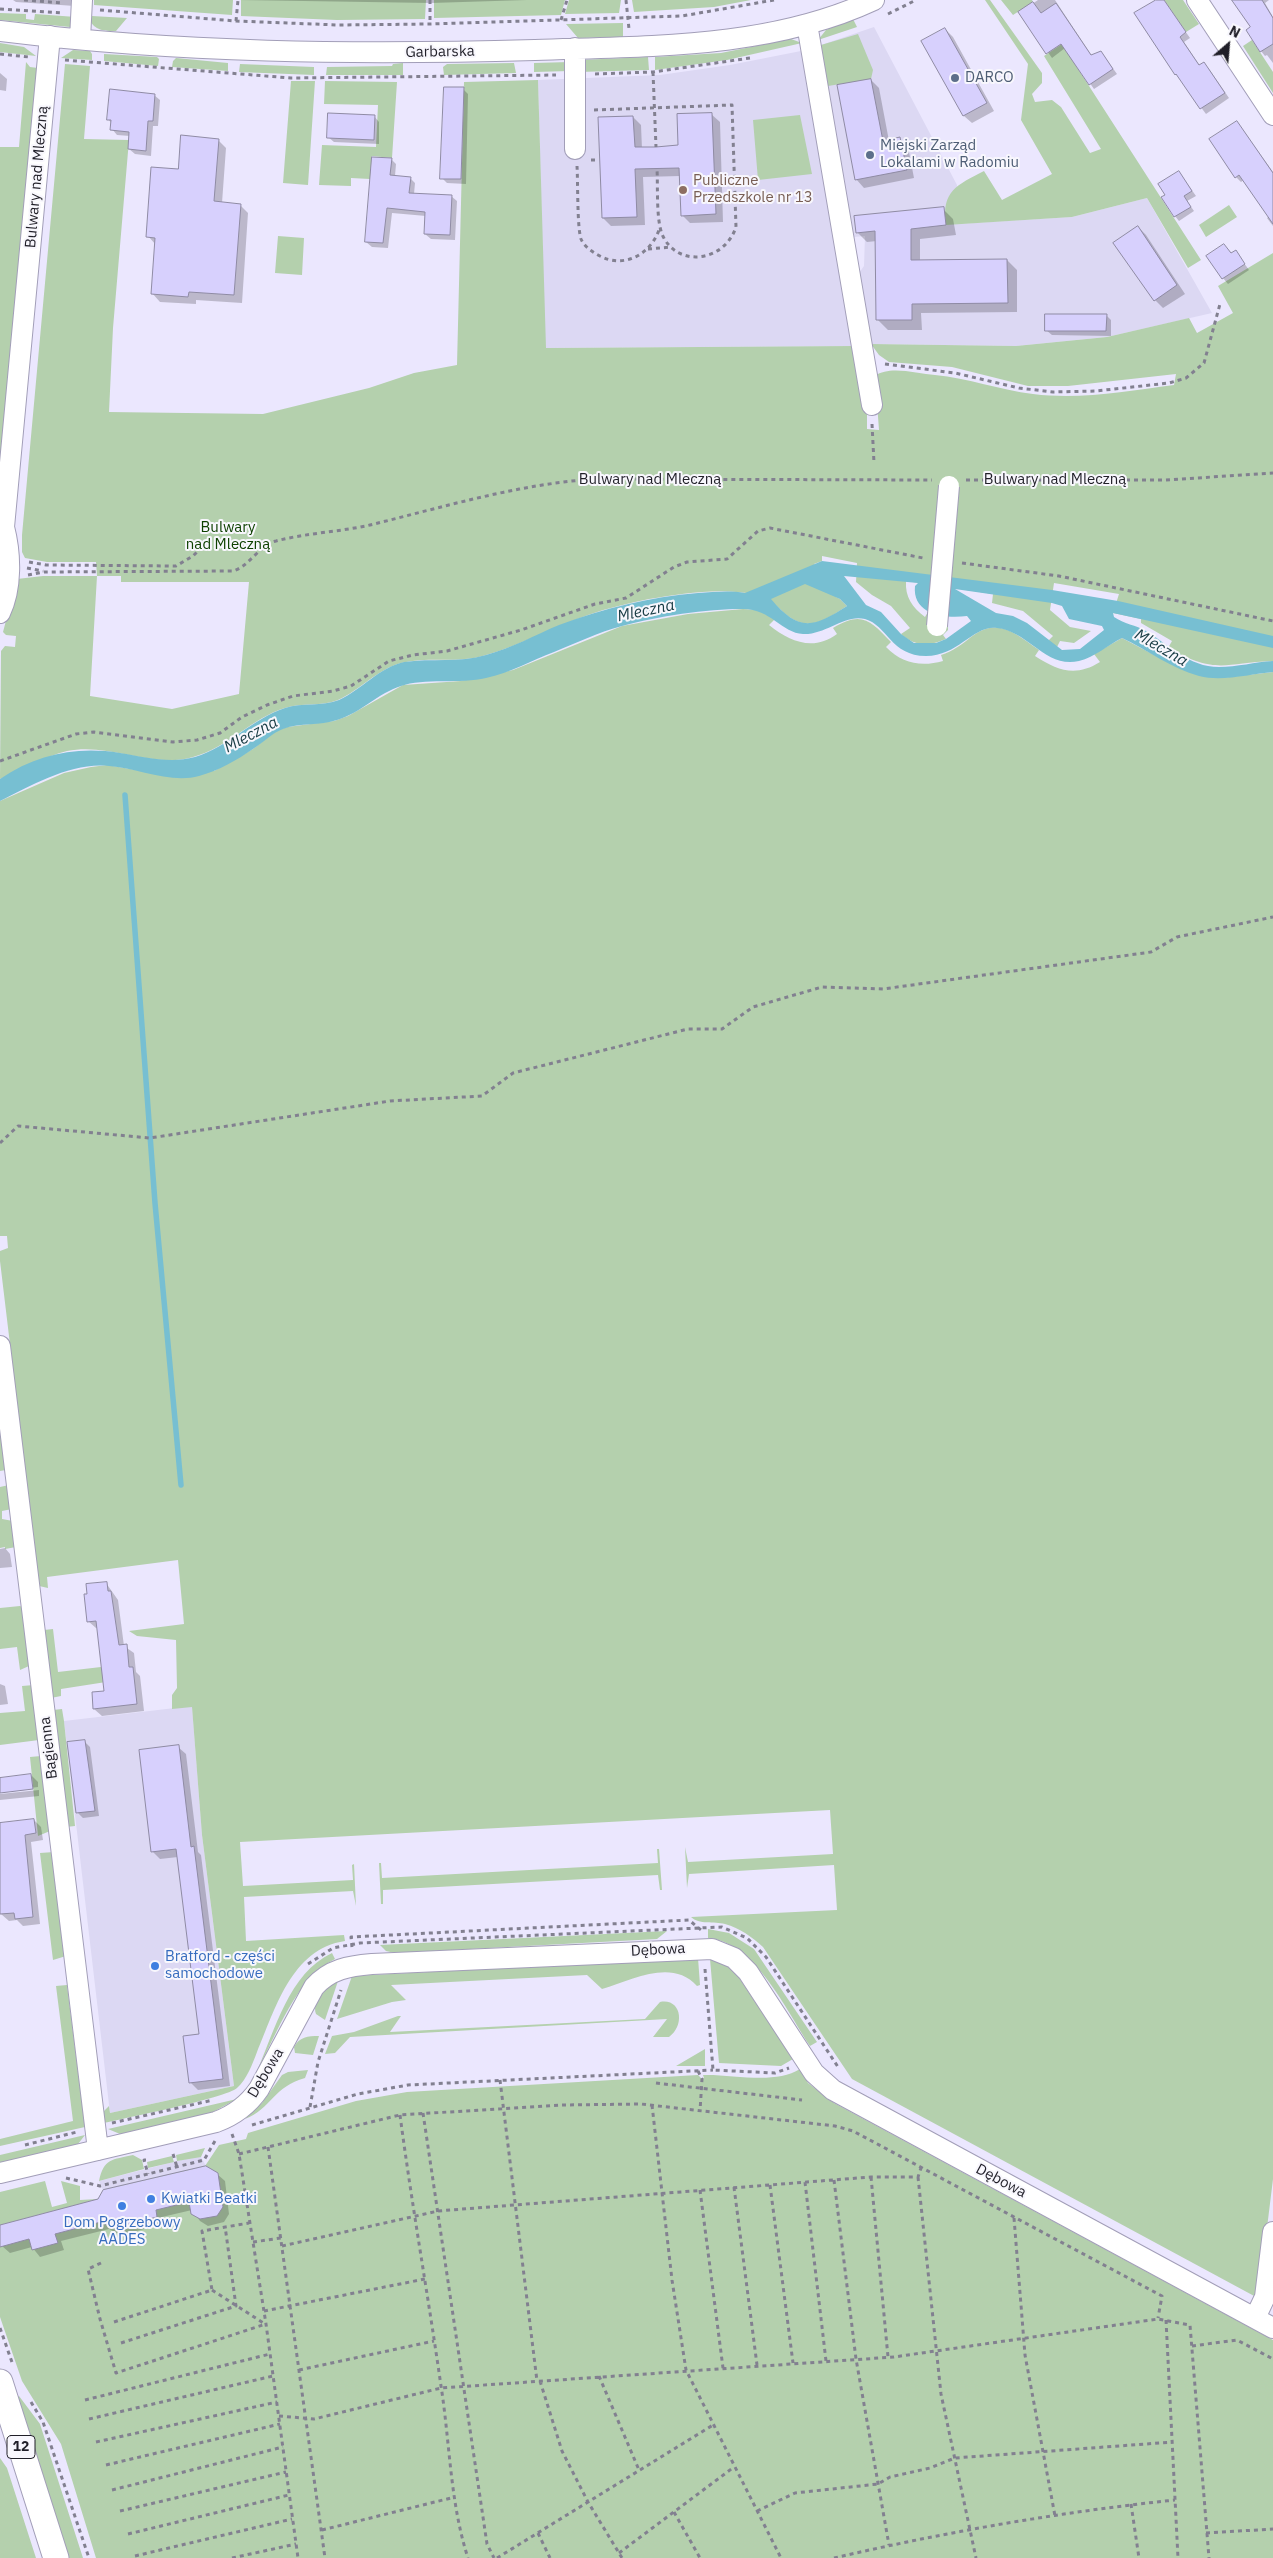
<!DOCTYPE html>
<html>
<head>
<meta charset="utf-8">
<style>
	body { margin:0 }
	#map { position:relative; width:1273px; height:2558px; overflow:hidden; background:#ebe7fe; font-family:"IBM Plex Sans",sans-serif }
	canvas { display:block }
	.north { position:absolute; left:1203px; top:20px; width:50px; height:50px; -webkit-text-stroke:4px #f8f7fd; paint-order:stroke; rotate:27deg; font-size:14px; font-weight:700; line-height:20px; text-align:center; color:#201f28 }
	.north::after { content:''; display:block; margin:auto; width:18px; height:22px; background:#201f28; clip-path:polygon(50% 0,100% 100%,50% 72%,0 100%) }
</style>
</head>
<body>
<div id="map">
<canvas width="1273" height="2558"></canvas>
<div class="north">N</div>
</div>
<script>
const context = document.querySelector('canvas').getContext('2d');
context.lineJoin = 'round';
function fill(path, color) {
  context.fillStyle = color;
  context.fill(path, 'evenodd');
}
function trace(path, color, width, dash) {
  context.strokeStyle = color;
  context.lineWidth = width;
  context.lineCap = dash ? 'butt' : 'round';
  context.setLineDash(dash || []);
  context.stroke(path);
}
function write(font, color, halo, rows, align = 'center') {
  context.font = font + ' "IBM Plex Sans",sans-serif';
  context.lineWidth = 4;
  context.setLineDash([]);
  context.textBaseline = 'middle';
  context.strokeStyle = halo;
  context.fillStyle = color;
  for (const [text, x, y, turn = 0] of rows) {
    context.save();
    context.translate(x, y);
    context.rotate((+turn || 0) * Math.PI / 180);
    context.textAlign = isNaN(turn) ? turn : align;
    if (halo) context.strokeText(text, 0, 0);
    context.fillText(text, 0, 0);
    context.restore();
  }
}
const built = new Path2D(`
	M 874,27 L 957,185 L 957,224 L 1072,217 L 1147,198 L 1212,313 L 1107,337 L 1016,346 L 871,344 L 859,273 L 864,266 L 865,236 L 854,237 L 821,45 Z
	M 801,51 L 853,346 L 545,348 L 538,80 L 660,75 L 730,65 Z
	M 192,1706 L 202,1835 L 234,2086 L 110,2113 L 64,1721 Z
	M 197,2156 L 201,2157 L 206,2166 L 103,2190 L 99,2181 Z`);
const green = new Path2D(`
	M 94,0 L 233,0 L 232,15 L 94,5 Z
	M 241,0 L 426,0 L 425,19 L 337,20 L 241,16 Z
	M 434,0 L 565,0 L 561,15 L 434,18 Z
	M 569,0 L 621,0 L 619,13 L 565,14 Z
	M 632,0 L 751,0 L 714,7 L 634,12 Z
	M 985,0 L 990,0 L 1042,73 L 1042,83 L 1032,94 L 1035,102 L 1052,100 L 1061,107 L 1090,153 L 1101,149 L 1044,56 L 1062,44 L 1201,260 L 1188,268 L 1147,198 L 1072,217 L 946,225 C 941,191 957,185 984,171 L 1002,200 L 1052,174 L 1021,120 L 1028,64 Z
	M 1001,0 L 1032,0 L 1033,2 L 1013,15 Z
	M 1164,0 L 1183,0 L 1199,24 L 1186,32 Z
	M 0,13 L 26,14 L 26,19 L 34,20 L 35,14 L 76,17 L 70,27 L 0,20 Z
	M 92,16 L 127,18 L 116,31 C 104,31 95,31 89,19 Z
	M 853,19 L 857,27 L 818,40 L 826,30 Z
	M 623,23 L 623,37 L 578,38 L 566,24 Z
	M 858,34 L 873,70 L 871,79 L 828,86 L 821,45 Z
	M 791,39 L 802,43 L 727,60 L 655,70 L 655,57 L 721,53 Z
	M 1252,40 L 1273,72 L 1273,93 L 1243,46 Z
	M 0,43 L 24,47 L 36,56 L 0,52 Z
	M 73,50 L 90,51 L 92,54 L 92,60 L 61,58 Z
	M 104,54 L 157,57 L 159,59 L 158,66 L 104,61 Z
	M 648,57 L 649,70 L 579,72 L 579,60 Z
	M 176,58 L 228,63 L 228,71 L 172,67 L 173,61 Z
	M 26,62 L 30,67 L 38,68 L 0,477 L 0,147 L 19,147 Z
	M 570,62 L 570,71 L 534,72 L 534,63 Z
	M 403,63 L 403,75 L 326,75 L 327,67 L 392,66 L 393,64 Z
	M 514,63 L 516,73 L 444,75 L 443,67 L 447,64 Z
	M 65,64 L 90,66 L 84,139 L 129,140 L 113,328 L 109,412 L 263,414 L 369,388 L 414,373 L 457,365 L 464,82 L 538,80 L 546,348 L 853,346 L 867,400 L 867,429 L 879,430 L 875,376 C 890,365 917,374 935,375 C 968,378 1000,390 1033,394 C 1080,400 1127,391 1174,385 L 1176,374 L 1068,386 L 1028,386 L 952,367 L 889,362 L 879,355 L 871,344 L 1016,346 L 1107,337 L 1189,318 L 1197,333 L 1233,313 L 1218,286 L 1273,253 L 1273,661 C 1223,663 1217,675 1168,648 L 1172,641 L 1141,623 L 1141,619 L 1113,613 L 1119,594 L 1054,583 L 1050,610 L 1070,627 L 1091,631 L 1074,643 L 1060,641 L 1057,647 L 1048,641 L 1053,636 L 1023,611 L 992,603 L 993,594 L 906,581 C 905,597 912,607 925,617 L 928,612 L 948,618 L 948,630 L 943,635 L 946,639 C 930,646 915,647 901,634 L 910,628 L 891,606 L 872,595 L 856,582 L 857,563 L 822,556 L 822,561 L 814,564 L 836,597 L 840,599 L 847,606 C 821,623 805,634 780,609 C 772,602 768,597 758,595 C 723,587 683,593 649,599 C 629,603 608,608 588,615 C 554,627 521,645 486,655 C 458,664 429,656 401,663 C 378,669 360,690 338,700 C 322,707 302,702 285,708 C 252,718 227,748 193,757 C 152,769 109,742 67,751 C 46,756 20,770 0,779 L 1,651 L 5,646 L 15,647 L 16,636 L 6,635 L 3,632 L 17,579 L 43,576 L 97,576 L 96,562 L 47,562 L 25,558 L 22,552 L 22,535 ZM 97,576 L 121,576 L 121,582 L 249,582 L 239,694 L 172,709 L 90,696 Z
	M 240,64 L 314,67 L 314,75 L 239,72 Z
	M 291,81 L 315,81 L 308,185 L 283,183 Z
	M 325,81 L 397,82 L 392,158 L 372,156 L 370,179 L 351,178 L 351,186 L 319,185 L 322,145 L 376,147 L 378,105 L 324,104 Z
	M 800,115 L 812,174 L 758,180 L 753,120 Z
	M 1229,205 L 1237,217 L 1206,237 L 1199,225 Z
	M 278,236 L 304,238 L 302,275 L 275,273 Z
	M 743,609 L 758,610 L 775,619 L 769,625 C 789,641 813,652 837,634 L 833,628 C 862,610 871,621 891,642 L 886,647 C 902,664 922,667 943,661 L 941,655 C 953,651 961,645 971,637 C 998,616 1016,634 1039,650 L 1035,656 C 1058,671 1076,677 1100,662 L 1094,654 L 1122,638 L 1173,665 L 1221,678 L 1273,672 L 1273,2179 L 1259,2293 L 1256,2297 L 852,2079 L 763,1947 C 752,1937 740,1928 725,1924 C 714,1921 699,1925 691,1917 L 837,1910 L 834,1865 L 689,1874 L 687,1888 L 685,1847 L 688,1862 L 833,1854 L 830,1810 L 240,1842 L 243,1886 L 353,1880 L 352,1865 L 354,1864 L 356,1906 L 353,1891 L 244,1897 L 246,1941 L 344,1935 L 345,1941 C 291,1949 275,2010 257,2052 C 252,2065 247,2079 237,2088 C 226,2098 125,2118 104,2123 L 104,2111 L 109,2106 L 110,2113 L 234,2086 L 202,1835 L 192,1707 L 172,1709 L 172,1695 L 177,1688 L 176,1640 L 137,1636 L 129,1631 L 184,1624 L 178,1560 L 47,1577 L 48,1588 L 39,1586 L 0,1261 L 0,1251 L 8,1248 L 7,1236 L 0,1236 L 0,801 L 64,773 L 91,767 L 107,765 L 142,771 L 214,771 L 253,749 L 276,731 L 287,727 L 334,721 L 348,716 L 403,685 L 461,681 L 513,670 L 622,626 L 688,614 Z
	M 0,1427 L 6,1470 L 0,1471 Z
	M 9,1485 L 12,1509 L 2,1511 L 2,1519 L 13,1521 L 16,1547 L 5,1549 L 5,1547 L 0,1548 L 0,1487 Z
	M 20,1606 L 24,1608 L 29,1666 L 20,1670 L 17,1647 L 0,1649 L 0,1608 Z
	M 53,1629 L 58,1672 L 101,1667 L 106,1682 L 61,1689 L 61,1696 L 51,1698 L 44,1630 Z
	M 34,1685 L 39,1740 L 0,1745 L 0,1713 L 25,1711 L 22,1686 Z
	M 62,1709 L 64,1721 L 75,1826 L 66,1827 L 53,1710 Z
	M 41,1756 L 50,1831 L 38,1836 L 30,1757 Z
	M 657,1849 L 659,1849 L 662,1890 L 660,1890 L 658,1875 L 383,1890 L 383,1904 L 381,1904 L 379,1863 L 381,1863 L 382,1878 L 658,1863 Z
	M 54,1852 L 66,1956 L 53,1960 L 40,1853 Z
	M 708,1929 L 729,1933 L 754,1949 L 817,2042 L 810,2046 C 786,2010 755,1942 708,1938 Z
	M 667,1931 L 657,1939 L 395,1953 L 386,1951 L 380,1945 Z
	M 332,1953 L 335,1959 C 296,1978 277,2034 257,2071 C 275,2030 289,1973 332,1953 Z
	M 698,1958 L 700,1985 L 697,1986 C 672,1958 632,1980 602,1989 L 587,1975 L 391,1985 L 406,2000 L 392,2002 L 337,2019 L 352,1976 Z
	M 710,1959 L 726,1965 L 738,1976 L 793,2059 L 781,2066 L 719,2063 Z
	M 338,1981 L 325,2020 L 316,2014 C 311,2000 328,1987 338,1981 Z
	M 67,1985 L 85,2127 L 0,2146 L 0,2139 L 73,2121 L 56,1986 Z
	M 660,2002 C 682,1998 685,2026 669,2037 L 653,2037 L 667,2019 L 350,2037 L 335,2053 L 325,2054 L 332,2036 L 354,2032 L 398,2016 L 401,2016 L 390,2032 L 645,2019 Z
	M 319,2036 L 313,2055 L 295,2053 L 294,2047 C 299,2037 308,2036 319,2036 Z
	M 705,2049 L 705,2066 L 676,2066 Z
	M 800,2069 L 808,2083 L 834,2103 L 1273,2340 L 1273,2558 L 96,2558 L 61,2444 L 22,2381 L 0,2317 L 0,2192 L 45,2181 L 52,2207 L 67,2203 L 61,2181 L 80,2186 L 80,2200 L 98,2199 L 103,2190 L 205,2166 L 219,2145 L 246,2139 L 248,2133 L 356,2101 L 407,2092 L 698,2075 L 702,2079 L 704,2078 L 703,2075 C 733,2074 775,2085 800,2069 Z
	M 308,2070 L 305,2078 C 274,2086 271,2109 245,2119 L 262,2103 L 282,2075 L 288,2072 Z
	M 237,2099 L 211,2113 L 120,2134 L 108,2129 Z
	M 85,2135 L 78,2144 L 0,2163 L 0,2155 Z
	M 205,2148 L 201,2157 L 177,2161 L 176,2155 Z
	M 133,2155 L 142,2160 L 144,2169 L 99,2181 C 104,2158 112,2160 133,2155 Z
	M 172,2156 L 174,2162 L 148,2168 L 147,2162 Z
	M 19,2396 L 40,2424 L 83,2558 L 67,2558 L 16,2399 Z
	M 0,2458 L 7,2468 L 36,2558 L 0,2558 Z`);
const water = new Path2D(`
	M 822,561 L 1052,590 L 1118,601 L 1273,636 L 1273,648 L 1113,613 L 1114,617 C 1124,624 1136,625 1146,631 C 1169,645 1189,667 1219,667 C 1237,667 1255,662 1273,661 L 1273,672 C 1250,674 1222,682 1199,676 C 1172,669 1148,650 1122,638 C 1108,645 1095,657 1079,661 C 1046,669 1028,631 997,628 C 973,625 959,656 926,656 C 891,656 887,625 865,619 C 844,614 826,635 803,634 C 782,633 771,609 743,609 C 706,609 658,616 622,626 C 599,632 576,643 554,652 C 532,660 510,673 486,678 C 461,684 423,678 401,686 C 378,693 361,713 337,720 C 320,726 301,722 283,729 C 272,733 264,742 253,749 C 237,760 218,771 199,776 C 171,784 137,768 109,766 C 72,762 32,785 0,801 L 0,779 C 37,754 77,746 120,753 C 145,757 170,764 195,757 C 228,747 252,719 285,708 C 302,702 322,707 339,700 C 361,690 380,667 404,662 C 431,658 459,663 486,655 C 512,648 535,635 559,625 C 604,608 650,597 698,593 C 714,592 729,590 745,593 ZM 844,576 L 918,583 L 915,586 C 912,615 946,619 967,616 L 971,621 L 946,639 L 936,643 L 914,643 L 901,634 L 881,612 L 866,605 ZM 805,584 L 840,599 L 847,606 C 813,628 799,632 771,599 ZM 955,589 L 1052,603 L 1062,606 L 1069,619 L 1102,626 L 1104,630 L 1080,649 L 1062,650 L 1027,623 L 1013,616 L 996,613 Z`);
const shadow = new Path2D(`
	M 13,0 L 76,0 L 75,6 L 16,2 Z
	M 239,0 L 527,0 L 431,3 Z
	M 1038,0 L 1055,0 L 1092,56 L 1101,52 L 1117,74 L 1094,89 L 1065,48 L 1052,58 L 1020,12 Z
	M 1233,0 L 1269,0 L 1265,3 L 1273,17 L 1273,63 L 1267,55 L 1265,56 L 1261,51 L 1248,30 L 1252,28 Z
	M 1164,1 L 1190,38 L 1184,42 L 1200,66 L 1204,64 L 1209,69 L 1229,98 L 1206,114 L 1176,74 L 1136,13 Z
	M 945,29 L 953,37 L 994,111 L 972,123 L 964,116 L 922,42 Z
	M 0,73 L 7,79 L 6,91 L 0,90 Z
	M 871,80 L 879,88 L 889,141 L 900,139 L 908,147 L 914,178 L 864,188 L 856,179 Z
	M 463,89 L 468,94 L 466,184 L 447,183 L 442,178 Z
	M 154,95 L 160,100 L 158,126 L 153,126 L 151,156 L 135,154 L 129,149 L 130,136 L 117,135 L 112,129 L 112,124 L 108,119 Z
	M 711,114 L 720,122 L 723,222 L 690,223 L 682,215 L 680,176 L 643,177 L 645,225 L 611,226 L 603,218 L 633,117 L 641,125 L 642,149 L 679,146 Z
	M 374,116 L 379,122 L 379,144 L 334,142 L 328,137 Z
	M 1237,122 L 1273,172 L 1273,226 L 1267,218 L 1269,216 L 1244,180 L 1241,182 L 1236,177 Z
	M 218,140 L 226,148 L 222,203 L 240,205 L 248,213 L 242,303 L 196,300 L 196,304 L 160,302 L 152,293 L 156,245 L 148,236 L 179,170 Z
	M 391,159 L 396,164 L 395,176 L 410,178 L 415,183 L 414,194 L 451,196 L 457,201 L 455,240 L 431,239 L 425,234 L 426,216 L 392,213 L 388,248 L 372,247 L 366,242 Z
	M 1179,172 L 1196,196 L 1187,201 L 1194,211 L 1179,221 L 1175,216 L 1167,195 Z
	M 943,209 L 953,219 L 956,235 L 920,239 L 920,261 L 1007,260 L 1017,270 L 1017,312 L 921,313 L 922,330 L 888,330 L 878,320 L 877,241 L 867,242 L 857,232 Z
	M 1138,227 L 1146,235 L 1185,294 L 1163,308 L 1155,300 Z
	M 1224,245 L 1232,254 L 1236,252 L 1249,270 L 1228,284 L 1223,278 Z
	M 1106,315 L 1111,320 L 1111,336 L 1052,335 L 1046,330 Z
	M 5,1548 L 10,1554 L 12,1567 L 0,1568 L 0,1549 Z
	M 106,1583 L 118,1600 L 124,1646 L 134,1653 L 136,1672 L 140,1676 L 144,1711 L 102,1716 L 94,1709 L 106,1692 L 99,1628 L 96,1628 L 88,1621 Z
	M 0,1684 L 5,1686 L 8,1704 L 0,1705 Z
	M 85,1742 L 90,1747 L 99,1816 L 83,1818 L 78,1813 L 69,1744 Z
	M 178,1747 L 186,1754 L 198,1852 L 201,1855 L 230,2086 L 198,2090 L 190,2082 L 200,2035 L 178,1857 L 160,1859 L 152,1851 Z
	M 31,1775 L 38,1782 L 38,1787 L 0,1792 L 0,1779 Z
	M 39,1790 L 39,1796 L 0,1800 L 0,1794 Z
	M 34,1820 L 41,1827 L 43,1840 L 31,1842 L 40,1924 L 23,1926 L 17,1920 L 9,1921 L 1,1914 L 0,1824 Z
	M 217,2174 L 225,2181 L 229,2214 L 224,2222 L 208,2226 L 200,2221 L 192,2210 L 162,2217 L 164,2224 L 121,2235 L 109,2229 L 61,2241 L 64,2250 L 40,2257 L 32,2247 L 10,2253 L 2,2246 L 0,2226 Z`);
const stream = new Path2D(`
	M 125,795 L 155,1203 L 181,1485`);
const building = new Path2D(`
	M 1156,0 L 1164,0 L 1186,32 L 1180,37 L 1199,65 L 1204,62 L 1225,93 L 1200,109 L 1176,74 L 1175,75 L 1134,13 Z
	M 1232,0 L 1262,0 L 1273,18 L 1273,44 L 1260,52 L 1246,30 L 1250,27 Z
	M 1033,2 L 1041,13 L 1056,3 L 1091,55 L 1101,51 L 1113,69 L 1089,85 L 1061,44 L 1046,54 L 1018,12 Z
	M 945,28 L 987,103 L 963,116 L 921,41 Z
	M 871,79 L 883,141 L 900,137 L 907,170 L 855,180 L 837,85 Z
	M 444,87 L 464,87 L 461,179 L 440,179 Z
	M 110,89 L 155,94 L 153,121 L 148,121 L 146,151 L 128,149 L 129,132 L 110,130 L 111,120 L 107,120 Z
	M 328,113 L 375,115 L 374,140 L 327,138 Z
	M 712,113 L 716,214 L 681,216 L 679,168 L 635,169 L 637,217 L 602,218 L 598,117 L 633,116 L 635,147 L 656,147 L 678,145 L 677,114 Z
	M 1237,121 L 1273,173 L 1273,224 L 1239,175 L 1235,178 L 1209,139 Z
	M 181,135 L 219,139 L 214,201 L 241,204 L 234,295 L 189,292 L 188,297 L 151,294 L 155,238 L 146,237 L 151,167 L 178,169 Z
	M 372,157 L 392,158 L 390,175 L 411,177 L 409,193 L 452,195 L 450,235 L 424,234 L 425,212 L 387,208 L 383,243 L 365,242 Z
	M 1179,171 L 1192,191 L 1184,196 L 1191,207 L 1174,217 L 1161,197 L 1165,195 L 1158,184 Z
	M 944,207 L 946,225 L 911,229 L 911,260 L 1007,259 L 1008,303 L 912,304 L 912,320 L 876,320 L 875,231 L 856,233 L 854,216 Z
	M 1138,226 L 1177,285 L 1154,301 L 1113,243 Z
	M 1224,244 L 1231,253 L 1236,250 L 1245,264 L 1222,279 L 1206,256 Z
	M 1045,314 L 1107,314 L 1106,331 L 1045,331 Z
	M 107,1582 L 108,1591 L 111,1591 L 119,1645 L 127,1644 L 129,1667 L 133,1667 L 137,1704 L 93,1709 L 92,1692 L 104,1691 L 96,1621 L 87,1622 L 84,1594 L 87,1594 L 86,1584 Z
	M 85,1740 L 95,1811 L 76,1813 L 67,1742 Z
	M 179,1745 L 191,1847 L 194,1846 L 223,2079 L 189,2083 L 183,2036 L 199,2034 L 176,1849 L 151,1852 L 139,1750 Z
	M 31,1774 L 33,1789 L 0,1793 L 0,1778 Z
	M 34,1819 L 36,1833 L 25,1835 L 33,1917 L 15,1919 L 14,1913 L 0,1914 L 0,1823 Z
	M 206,2166 L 218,2173 L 223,2207 L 217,2216 L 200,2219 L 191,2214 L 189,2202 L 156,2210 L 157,2217 L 113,2228 L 101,2222 L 55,2234 L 58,2243 L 32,2250 L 29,2239 L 0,2247 L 0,2225 L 98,2199 L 103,2190 Z`);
const path = new Path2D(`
	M 24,0 L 63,3
	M 430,0 L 430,24
	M 626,0 L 629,29
	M 0,9 L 62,13
	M 100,10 L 236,21 L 338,25 L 430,24 L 682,16 L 774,0
	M 888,14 L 916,0
	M 561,20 L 567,0
	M 236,21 L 238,0
	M 0,54 L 29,57
	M 65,60 L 291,78 L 556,75
	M 653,72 L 656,147
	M 595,74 L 653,72 L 750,58
	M 594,110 L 732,105 L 736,227 C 724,263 676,268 662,234 C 656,218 658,187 657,169
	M 591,160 L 599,160
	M 577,166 C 578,181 577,227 581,239 C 584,246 591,251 598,255 C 624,270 652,254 660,227
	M 648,249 L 672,247
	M 885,364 L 955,373 L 1019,388 L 1053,392 L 1096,391 L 1169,383 L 1186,378 L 1204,363 L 1220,304
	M 872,424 L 874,463
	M 966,480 L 1166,480 L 1273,473
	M 29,562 L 46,565 L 176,566 L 193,556 L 201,548
	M 962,563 L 1059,576 L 1273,621
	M 27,568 L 43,571
	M 28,575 L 44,572 L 233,571 C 250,566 259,545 276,541 C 306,533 339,532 370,525 C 444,507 518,484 595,479 L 932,480
	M 0,761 L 76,734 L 94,732 L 173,742 L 197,740 L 220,733 L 242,717 L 267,705 L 293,696 L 333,691 L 351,686 L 389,661 L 413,655 L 447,651 L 521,630 L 595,604 L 626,598 L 674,567 L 687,562 L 727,559 L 758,531 L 770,528 L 923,558
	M 0,1143 L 18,1126 L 150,1138 L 390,1101 L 482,1096 L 513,1073 L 688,1029 L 722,1029 L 753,1007 L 822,987 L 883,989 L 1151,952 L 1177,937 L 1273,917
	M 352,1947 L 351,1937 L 689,1920 L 701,1930
	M 308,1964 L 333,1948 L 360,1943 L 722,1927 L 747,1938 L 766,1957 L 838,2067
	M 705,1969 L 713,2070 L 775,2073 L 789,2068
	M 698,2071 L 702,2079 L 700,2111
	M 500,2080 L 537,2381
	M 656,2083 L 802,2100
	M 652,2105 L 672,2280 L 686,2370 L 781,2558
	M 310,2107 L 318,2062 L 341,1990
	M 423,2113 L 487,2544 L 494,2558
	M 400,2115 C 412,2206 428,2295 441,2386 C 450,2443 450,2503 468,2558
	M 112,2123 L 213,2100
	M 252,2125 L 358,2094 L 408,2085 L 713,2070
	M 232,2134 L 239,2154 L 266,2324 L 298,2558
	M 25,2145 L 77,2132
	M 268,2147 L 325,2558
	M 173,2154 L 177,2167
	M 239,2154 L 400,2115 L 561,2105 L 641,2104 L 835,2126 L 853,2131 L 1162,2296 L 1158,2318
	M 146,2160 L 144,2160 L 148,2174
	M 871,2177 L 888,2357
	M 918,2177 L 941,2394 L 976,2558
	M 66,2178 L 100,2186 L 204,2160 L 215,2141
	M 834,2180 L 856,2359 L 889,2545
	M 805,2182 L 826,2361
	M 770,2185 L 793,2363
	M 734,2187 L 757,2365
	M 700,2190 L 723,2368
	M 1014,2218 L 1025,2355 L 1055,2516
	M 253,2242 L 281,2238
	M 282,2246 L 438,2211 L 871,2177 L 918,2177 L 921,2168
	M 101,2263 L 88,2269 L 100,2319 L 116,2373 L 266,2324
	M 212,2290 L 265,2324
	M 264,2311 L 425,2279
	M 1166,2320 L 1178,2558
	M 114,2322 L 212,2290 L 202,2231 L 249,2223
	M 0,2328 L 13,2365
	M 121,2343 L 236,2306 L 225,2226
	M 1192,2346 L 1237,2340 L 1273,2359
	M 299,2370 L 434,2341
	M 599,2376 L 639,2470
	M 540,2381 L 562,2451 L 588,2502 L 622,2558
	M 85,2400 L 270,2354
	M 31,2402 L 43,2422 L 89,2558
	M 279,2416 L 314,2419 L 441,2388 L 894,2357 L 1158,2319 L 1190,2325 L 1209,2558
	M 89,2419 L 273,2376
	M 96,2442 L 277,2402
	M 106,2465 L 280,2424
	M 112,2490 L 283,2447
	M 1131,2504 L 1139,2558
	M 120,2511 L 286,2472
	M 757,2511 L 795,2493 L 878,2484 L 890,2477 L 930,2468 L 955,2458 L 1173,2442
	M 674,2512 L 700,2558
	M 322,2530 L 455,2497
	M 538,2533 L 550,2558
	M 1206,2533 L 1273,2529
	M 128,2534 L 289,2495
	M 619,2553 L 734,2467
	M 135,2556 L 292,2519
	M 232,2558 L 296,2544
	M 497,2558 L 713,2425
	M 834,2558 C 946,2532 1060,2512 1175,2500`);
const minor = new Path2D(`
	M 1197,0 L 1273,115
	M 807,24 L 872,405
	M 0,31 C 178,53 356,55 535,50 C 648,46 769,49 874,0
	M 80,39 L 82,0
	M 575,48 L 575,149
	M 0,538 L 4,527 L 50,36
	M 0,613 C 12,588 11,554 4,527
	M 0,1346 L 98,2150
	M 0,2173 L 216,2122 C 235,2115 248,2105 259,2089 L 314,1987 C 330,1969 349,1966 372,1964 L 712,1949 L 734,1958 L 748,1972 L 814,2073 L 833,2090 L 1273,2328
	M 1255,2318 L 1265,2297 L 1273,2232`);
const major = new Path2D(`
	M 0,2382 L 56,2558`);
const minorBridge = new Path2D(`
	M 937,626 L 949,486`);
const markers = [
	[955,78,5,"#5c6f8a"],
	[870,155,5,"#5c6f8a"],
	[683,190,5,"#8d6e63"],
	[155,1966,5,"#3f7fe0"],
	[151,2199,5,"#3f7fe0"],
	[122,2206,5,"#3f7fe0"]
];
const shields = [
	[21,2447,28]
];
const shieldNames = [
	["12",21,2447]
];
const streetNames = [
	["Garbarska",440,52,-1],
	["Bulwary nad Mleczną",37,177,-85],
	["Bulwary nad Mleczną",650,480],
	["Bulwary nad Mleczną",1055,480],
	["Bagienna",49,1748,-97],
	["Dębowa",658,1950,-3],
	["Dębowa",266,2073,-59],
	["Dębowa",1001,2181,28]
];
const serviceNames = [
	["DARCO",965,78],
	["Miejski Zarząd",880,146],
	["Lokalami w Radomiu",880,163]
];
const educationNames = [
	["Publiczne",693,181],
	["Przedszkole nr 13",693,198]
];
const parkNames = [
	["Bulwary",228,528],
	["nad Mleczną",228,545]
];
const shopNames = [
	["Bratford - części",165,1957],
	["samochodowe",165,1974],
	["Kwiatki Beatki",161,2199],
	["Dom Pogrzebowy",122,2223,"center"],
	["AADES",122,2240,"center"]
];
const waterNames = [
	["Mleczna",646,611,-12],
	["Mleczna",1161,648,30],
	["Mleczna",251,735,-28]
];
fill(built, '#dcd8f3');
fill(green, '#b4d0ad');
fill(water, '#77bfd2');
fill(shadow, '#0003');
trace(stream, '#77bfd2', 5.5);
fill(building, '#d7d0fd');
trace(building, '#8f8ba4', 1);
trace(minor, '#a29eb8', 22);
trace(major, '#a29eb8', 27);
trace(path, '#828090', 3, [4, 4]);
trace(minor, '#fff', 20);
trace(major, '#fff', 25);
trace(minorBridge, '#a29eb8', 22, []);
trace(minorBridge, '#fff', 20);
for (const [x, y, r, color] of markers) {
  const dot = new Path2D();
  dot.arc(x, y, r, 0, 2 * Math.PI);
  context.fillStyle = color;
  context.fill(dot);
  trace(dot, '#f8f7fd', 2);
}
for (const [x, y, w] of shields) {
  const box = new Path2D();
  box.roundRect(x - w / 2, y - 11.5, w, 23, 4);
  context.fillStyle = '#f8f7fd';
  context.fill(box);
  trace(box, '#201f28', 1);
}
write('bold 14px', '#201f28', null, shieldNames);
write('15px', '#201f28', '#f8f7fd', streetNames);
write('15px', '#4e5e75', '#f8f7fd', serviceNames, 'left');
write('15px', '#785e54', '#f8f7fd', educationNames, 'left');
write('15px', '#0e4100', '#f8f7fd', parkNames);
write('15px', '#366cbe', '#f8f7fd', shopNames, 'left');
write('italic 16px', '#193c45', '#f8f7fd', waterNames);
</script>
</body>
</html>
